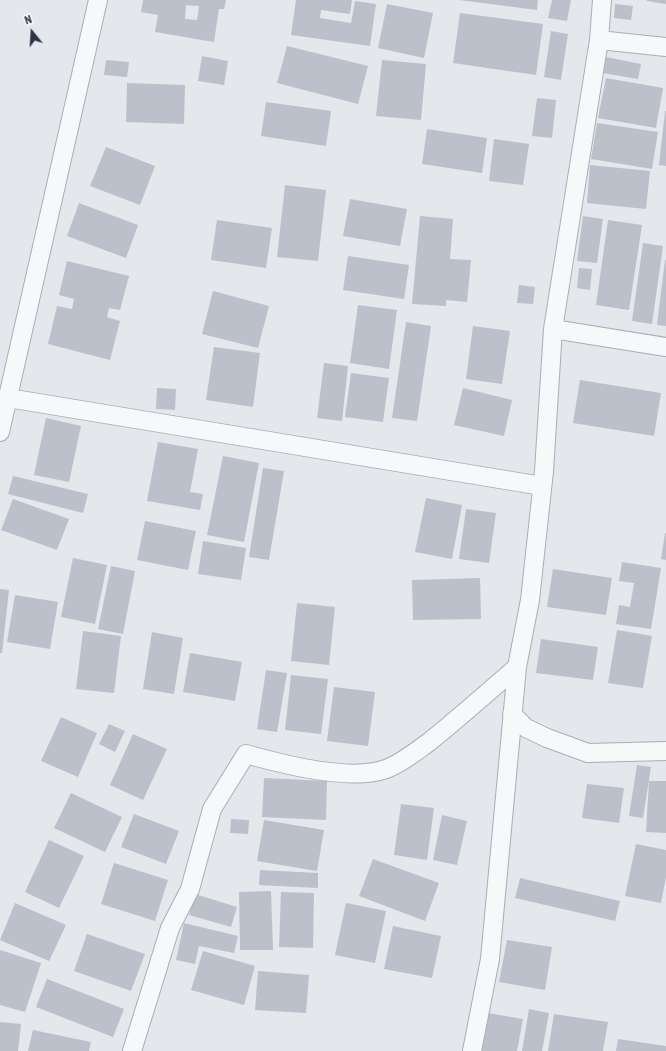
<!DOCTYPE html>
<html>
<head>
<meta charset="utf-8">
<style>
	body { margin:0 }
	#map { position:relative; width:666px; height:1051px; overflow:hidden; background:#e4e7ec; font-family:"Roboto Condensed",sans-serif }
	canvas { display:block }
	.north { position:absolute; left:12px; top:12px; width:40px; height:40px; -webkit-text-stroke:3px #f4f6f9; paint-order:stroke; rotate:342deg; font-size:11px; font-weight:700; line-height:16px; text-align:center; color:#2b3445 }
	.north::after { content:''; display:block; margin:auto; width:14px; height:18px; background:#2b3445; clip-path:polygon(50% 0,100% 100%,50% 72%,0 100%) }
</style>
</head>
<body>
<div id="map">
<canvas width="666" height="1051"></canvas>
<div class="north">N</div>
</div>
<script>
const context = document.querySelector('canvas').getContext('2d');
context.lineJoin = 'round';
function fill(path, color) {
  context.fillStyle = color;
  context.fill(path, 'evenodd');
}
function trace(path, color, width, dash) {
  context.strokeStyle = color;
  context.lineWidth = width;
  context.lineCap = dash ? 'butt' : 'round';
  context.setLineDash(dash || []);
  context.stroke(path);
}
const building = new Path2D(`
	M 143,0 L 226,0 L 224,9 L 219,9 L 214,42 L 155,32 L 158,15 L 141,12 ZM 186,5 L 199,6 L 197,20 L 185,19 Z
	M 296,0 L 352,0 L 350,14 L 321,10 L 320,18 L 351,23 L 355,1 L 376,4 L 370,46 L 291,35 Z
	M 459,0 L 538,0 L 537,10 Z
	M 552,0 L 571,0 L 567,21 L 548,18 Z
	M 647,0 L 666,0 L 666,4 L 647,1 Z
	M 387,4 L 433,13 L 424,58 L 378,48 Z
	M 615,4 L 633,6 L 631,20 L 614,18 Z
	M 460,13 L 543,24 L 536,75 L 453,63 Z
	M 551,31 L 568,34 L 561,80 L 544,77 Z
	M 287,46 L 368,66 L 358,104 L 277,83 Z
	M 202,56 L 228,61 L 224,85 L 198,81 Z
	M 601,56 L 641,64 L 638,79 L 597,72 Z
	M 106,60 L 129,62 L 127,77 L 104,75 Z
	M 382,60 L 426,64 L 421,120 L 376,116 Z
	M 606,78 L 663,88 L 656,128 L 598,118 Z
	M 127,83 L 185,85 L 184,124 L 126,122 Z
	M 537,98 L 556,100 L 552,138 L 532,136 Z
	M 266,102 L 331,111 L 326,146 L 261,136 Z
	M 665,111 L 666,111 L 666,166 L 659,165 Z
	M 597,123 L 658,132 L 652,169 L 591,159 Z
	M 427,129 L 487,138 L 482,173 L 422,164 Z
	M 494,139 L 529,144 L 523,185 L 489,181 Z
	M 106,147 L 155,166 L 140,205 L 90,186 Z
	M 590,165 L 650,171 L 646,209 L 587,203 Z
	M 285,185 L 326,190 L 318,261 L 277,257 Z
	M 350,199 L 407,209 L 400,246 L 343,236 Z
	M 79,203 L 138,225 L 126,258 L 67,236 Z
	M 420,216 L 453,219 L 450,259 L 471,260 L 467,302 L 446,300 L 446,306 L 412,304 Z
	M 583,216 L 603,219 L 597,263 L 577,261 Z
	M 217,220 L 272,228 L 266,268 L 211,260 Z
	M 608,220 L 642,225 L 629,310 L 596,305 Z
	M 643,243 L 663,246 L 652,324 L 632,321 Z
	M 348,256 L 409,265 L 404,299 L 343,290 Z
	M 665,260 L 666,260 L 666,326 L 657,325 Z
	M 67,261 L 129,276 L 120,310 L 109,308 L 107,317 L 120,321 L 110,360 L 48,344 L 57,306 L 72,309 L 74,299 L 59,295 Z
	M 579,268 L 592,269 L 590,290 L 577,288 Z
	M 519,285 L 535,287 L 533,304 L 517,303 Z
	M 213,291 L 269,306 L 258,348 L 202,334 Z
	M 358,305 L 397,310 L 389,369 L 350,363 Z
	M 406,322 L 431,326 L 417,421 L 392,418 Z
	M 473,326 L 510,331 L 502,384 L 466,379 Z
	M 214,347 L 260,353 L 253,407 L 206,400 Z
	M 324,363 L 348,366 L 342,421 L 317,418 Z
	M 351,373 L 389,378 L 383,422 L 345,417 Z
	M 580,380 L 661,393 L 654,436 L 573,423 Z
	M 157,388 L 176,389 L 175,410 L 156,409 Z
	M 463,388 L 512,400 L 504,436 L 454,425 Z
	M 46,418 L 81,426 L 69,482 L 34,475 Z
	M 158,442 L 198,449 L 190,492 L 203,494 L 200,510 L 147,501 Z
	M 223,456 L 259,463 L 244,542 L 207,535 Z
	M 263,468 L 284,471 L 269,560 L 249,557 Z
	M 13,476 L 88,494 L 83,513 L 8,494 Z
	M 426,498 L 462,505 L 452,559 L 415,552 Z
	M 13,499 L 69,519 L 57,550 L 1,530 Z
	M 466,509 L 496,513 L 489,563 L 459,559 Z
	M 145,521 L 196,531 L 188,570 L 137,560 Z
	M 665,533 L 666,533 L 666,560 L 661,559 Z
	M 203,541 L 246,548 L 241,580 L 198,574 Z
	M 73,558 L 107,565 L 95,624 L 61,617 Z
	M 622,562 L 661,568 L 651,629 L 616,624 L 619,605 L 630,607 L 634,583 L 619,581 Z
	M 111,566 L 135,571 L 123,634 L 98,629 Z
	M 553,569 L 612,578 L 606,615 L 547,607 Z
	M 480,578 L 481,619 L 413,620 L 412,580 Z
	M 0,589 L 9,590 L 2,653 L 0,653 Z
	M 15,595 L 58,602 L 50,649 L 7,642 Z
	M 297,603 L 335,607 L 329,665 L 291,661 Z
	M 617,630 L 652,636 L 643,688 L 608,683 Z
	M 83,631 L 121,636 L 114,693 L 76,689 Z
	M 152,632 L 183,638 L 174,694 L 143,689 Z
	M 541,639 L 598,647 L 593,680 L 536,673 Z
	M 190,653 L 242,662 L 235,701 L 183,692 Z
	M 266,670 L 287,673 L 277,732 L 257,729 Z
	M 291,675 L 328,679 L 321,734 L 285,730 Z
	M 334,687 L 375,692 L 368,746 L 327,741 Z
	M 61,717 L 97,733 L 78,777 L 41,761 Z
	M 109,724 L 125,731 L 115,752 L 99,744 Z
	M 133,734 L 167,749 L 143,800 L 110,785 Z
	M 637,765 L 651,767 L 643,818 L 629,816 Z
	M 264,778 L 327,781 L 326,820 L 262,817 Z
	M 649,781 L 666,781 L 666,833 L 646,832 Z
	M 587,784 L 624,788 L 619,823 L 582,818 Z
	M 71,793 L 122,817 L 105,852 L 54,828 Z
	M 401,804 L 434,808 L 427,860 L 394,855 Z
	M 134,814 L 179,831 L 166,864 L 121,847 Z
	M 442,815 L 467,821 L 457,865 L 433,860 Z
	M 231,819 L 249,820 L 248,834 L 230,833 Z
	M 264,820 L 324,830 L 317,871 L 257,861 Z
	M 49,840 L 84,856 L 59,908 L 25,892 Z
	M 636,844 L 666,850 L 666,877 L 661,903 L 625,896 Z
	M 373,859 L 439,883 L 425,921 L 359,896 Z
	M 114,863 L 168,880 L 155,921 L 101,904 Z
	M 260,870 L 318,873 L 318,888 L 259,885 Z
	M 520,878 L 620,901 L 615,921 L 515,898 Z
	M 271,891 L 273,950 L 240,950 L 239,892 Z
	M 281,892 L 314,893 L 313,948 L 279,947 Z
	M 195,894 L 237,907 L 231,927 L 189,915 Z
	M 15,903 L 66,925 L 49,961 L 0,940 Z
	M 346,903 L 386,911 L 375,963 L 335,955 Z
	M 184,923 L 238,936 L 234,953 L 199,946 L 195,964 L 176,960 Z
	M 393,926 L 441,936 L 432,978 L 384,969 Z
	M 87,934 L 145,954 L 131,991 L 74,971 Z
	M 507,940 L 552,947 L 545,990 L 499,982 Z
	M 0,950 L 41,963 L 25,1012 L 0,1005 Z
	M 203,951 L 255,966 L 244,1005 L 191,990 Z
	M 258,971 L 309,975 L 306,1013 L 255,1010 Z
	M 47,979 L 124,1009 L 113,1037 L 36,1007 Z
	M 529,1009 L 549,1013 L 542,1051 L 522,1051 Z
	M 488,1013 L 523,1019 L 517,1051 L 481,1051 Z
	M 554,1014 L 608,1022 L 603,1051 L 548,1051 Z
	M 0,1022 L 21,1024 L 18,1051 L 0,1051 Z
	M 33,1030 L 91,1042 L 89,1051 L 28,1051 Z
	M 618,1039 L 666,1046 L 666,1051 L 616,1051 Z`);
const street = new Path2D(`
	M 599,40 L 666,47
	M 553,329 L 666,347
	M 8,398 L 542,486
	M 0,432 L 98,0
	M 512,714 L 526,728 L 547,738 L 588,753 L 666,751
	M 132,1051 L 170,928 L 190,889 L 212,809 L 246,754 C 281,764 350,782 386,769 C 402,763 415,752 429,742 C 459,718 488,692 517,667
	M 472,1051 L 490,959 L 517,667 L 530,600 L 544,471 L 553,329 L 599,40 L 602,0`);
fill(building, '#bbc0ca');
trace(street, '#a9aeb7', 20);
trace(street, '#f7f8fa', 18);
</script>
</body>
</html>
